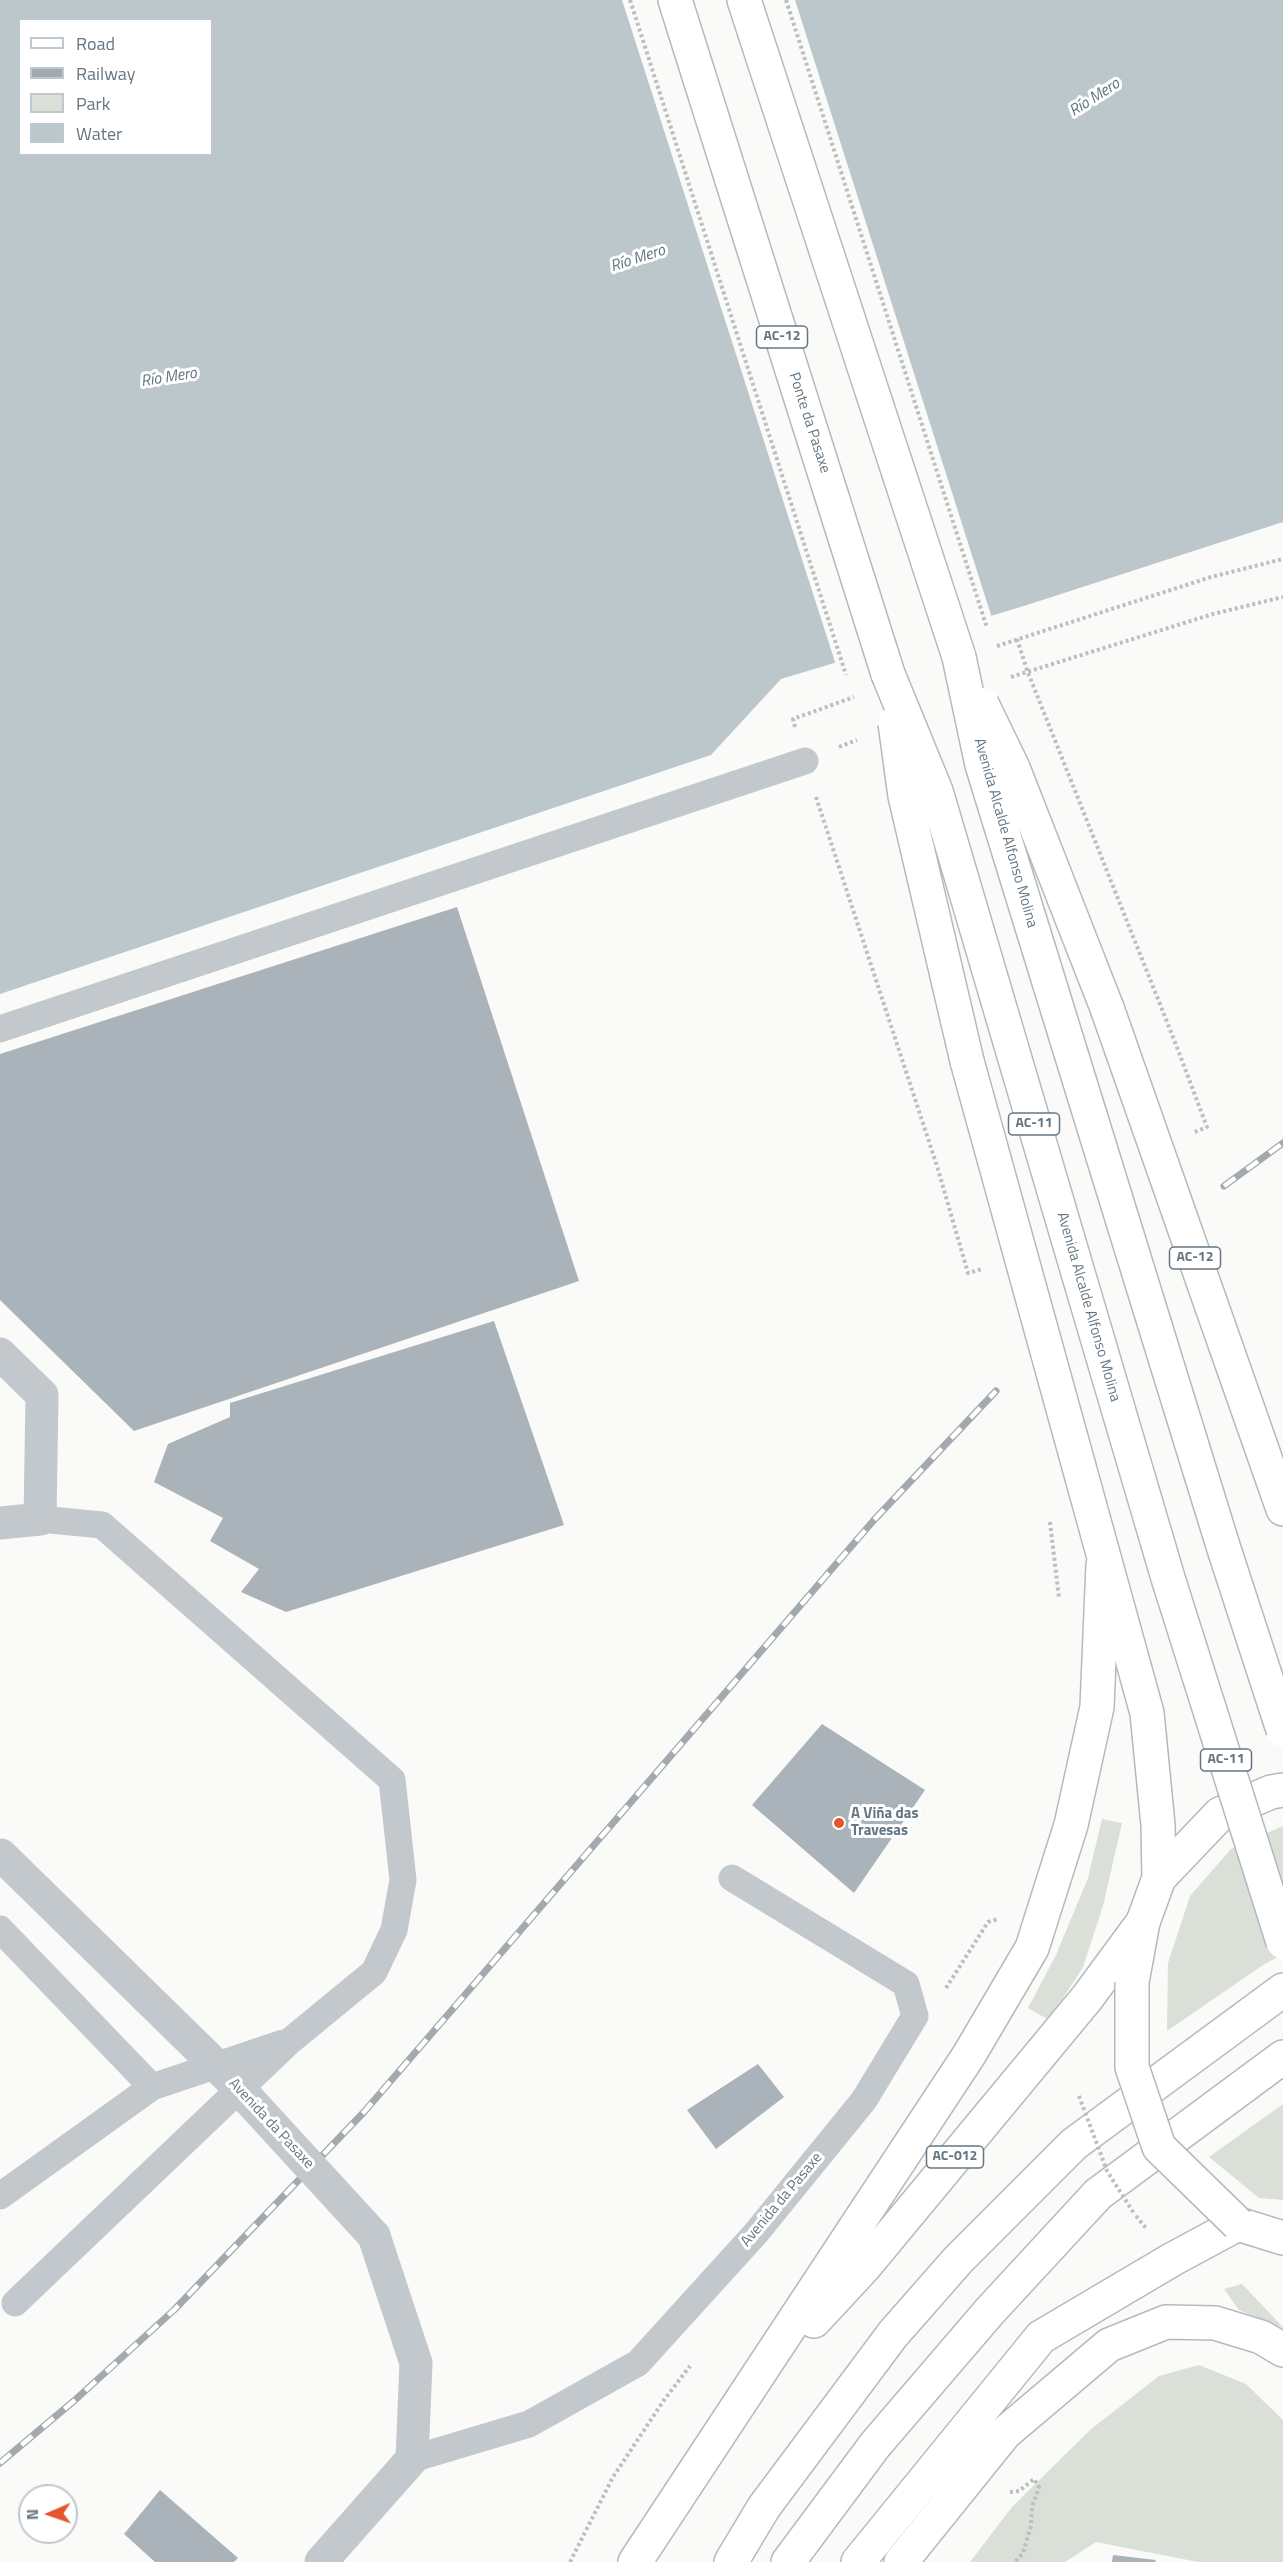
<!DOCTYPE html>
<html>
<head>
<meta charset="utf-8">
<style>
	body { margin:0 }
	#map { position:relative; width:1283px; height:2562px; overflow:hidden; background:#fafaf8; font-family:"Titillium Web",sans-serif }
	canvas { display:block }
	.legend { position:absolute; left:18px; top:18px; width:195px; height:138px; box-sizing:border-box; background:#fff; border:2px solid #c1c8cd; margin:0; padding:8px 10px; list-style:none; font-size:18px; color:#657683 }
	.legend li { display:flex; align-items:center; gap:12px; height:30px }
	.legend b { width:30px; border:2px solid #c1c8cd }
	.north { position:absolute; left:18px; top:2484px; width:60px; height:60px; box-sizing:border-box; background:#fff; border:2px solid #c1c8cd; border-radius:50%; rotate:268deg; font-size:16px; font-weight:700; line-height:24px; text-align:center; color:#657683 }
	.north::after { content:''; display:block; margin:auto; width:21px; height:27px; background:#e4572e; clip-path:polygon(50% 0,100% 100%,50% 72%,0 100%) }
</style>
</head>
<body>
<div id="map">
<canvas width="1283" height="2562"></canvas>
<ul class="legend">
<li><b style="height:8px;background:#fff"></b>Road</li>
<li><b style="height:8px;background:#a2aab0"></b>Railway</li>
<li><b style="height:16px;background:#dadfd7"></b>Park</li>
<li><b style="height:16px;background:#bbc7cb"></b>Water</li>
</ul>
<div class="north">N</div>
</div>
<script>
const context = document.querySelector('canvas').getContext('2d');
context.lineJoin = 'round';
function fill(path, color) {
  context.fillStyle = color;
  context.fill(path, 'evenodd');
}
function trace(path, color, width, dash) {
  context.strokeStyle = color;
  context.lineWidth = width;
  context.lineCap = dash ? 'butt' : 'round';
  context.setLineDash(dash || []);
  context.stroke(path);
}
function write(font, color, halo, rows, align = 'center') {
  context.font = font + ' "Titillium Web",sans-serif';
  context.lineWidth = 6;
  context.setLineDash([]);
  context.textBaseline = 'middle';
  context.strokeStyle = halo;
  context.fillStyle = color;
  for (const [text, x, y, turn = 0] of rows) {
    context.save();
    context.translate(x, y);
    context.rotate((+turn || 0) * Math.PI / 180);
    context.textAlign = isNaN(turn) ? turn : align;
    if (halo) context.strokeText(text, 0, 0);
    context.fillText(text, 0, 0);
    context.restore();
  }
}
const green = new Path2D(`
	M 1102,1819 L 1122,1823 L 1103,1906 L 1083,1967 L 1049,2020 L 1028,2008 L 1056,1955 L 1088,1878 Z
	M 1283,1826 L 1283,1954 L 1263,1965 L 1167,2031 L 1168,1963 L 1190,1896 L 1231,1849 Z
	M 1283,2104 L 1283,2200 L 1259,2198 L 1209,2157 Z
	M 1242,2284 L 1283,2327 L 1283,2328 L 1239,2310 L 1224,2289 Z
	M 1199,2365 L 1246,2384 L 1283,2420 L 1283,2562 L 1198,2562 L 1096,2542 L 1065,2562 L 970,2562 L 1012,2507 L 1090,2430 L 1159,2376 Z`);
const water = new Path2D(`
	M 0,0 L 1283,0 L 1283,522 L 1027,605 L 781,679 L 711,755 L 0,994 ZM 20,20 L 212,20 L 212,154 L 20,154 Z`);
const pier = new Path2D(`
	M 622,0 L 795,0 L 992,618 L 836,665 Z`);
const building = new Path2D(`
	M 457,907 L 579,1281 L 134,1431 L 0,1300 L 0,1054 Z
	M 494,1321 L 564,1525 L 286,1612 L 241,1592 L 259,1569 L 210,1541 L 223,1518 L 154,1482 L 168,1444 L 230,1417 L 230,1403 Z
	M 822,1724 L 925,1790 L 854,1893 L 752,1805 Z
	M 758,2064 L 784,2097 L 716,2149 L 687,2110 Z
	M 160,2490 L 238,2558 L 234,2562 L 155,2562 L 124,2534 Z
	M 1113,2555 L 1156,2560 L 1155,2562 L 1112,2562 Z`);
const path = new Path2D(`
	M 1017,639 L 1027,670 L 1175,1042 L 1207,1127 L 1192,1133
	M 997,646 L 1211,577 L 1283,559
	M 1011,677 L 1213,614 L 1283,597
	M 795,727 L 793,719 L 854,697
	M 839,747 L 857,740
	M 816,797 L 937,1166 L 968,1273 L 982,1269
	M 1050,1522 L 1059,1598
	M 946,1988 L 988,1922 L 998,1919
	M 1136,2216 L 1146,2228
	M 1010,2492 L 1019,2491 L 1034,2479 L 1039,2487 L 1032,2507 L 1031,2526 L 1023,2553 L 1015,2562
	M 570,2562 L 613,2477 L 664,2400 L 690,2366`);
const lane = new Path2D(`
	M 0,1029 L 805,761
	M 0,1929 L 152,2087
	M 0,2196 L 152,2087 L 283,2043
	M 15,2303 L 290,2041 L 374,1972 L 394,1930 L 403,1880 L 392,1780 L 102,1525 L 40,1519
	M 412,2459 L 529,2424 L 638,2363 L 756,2233 L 864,2100 L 915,2016 L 906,1984 L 732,1878`);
const street = new Path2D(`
	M 0,1354 L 42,1395 L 40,1519 L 0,1523
	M 321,2562 L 412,2459 L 416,2363 L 374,2236`);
const primary = new Path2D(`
	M 814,2321 L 865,2266 L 1087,1998 L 1143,1922
	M 635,2562 L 969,2055 L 1032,1948 L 1071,1825 L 1097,1707 L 1103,1565
	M 731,2562 L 764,2507 L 893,2334 L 958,2260 L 1074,2144 L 1283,1990
	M 788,2562 L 875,2445 L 989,2312 L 1098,2194 L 1283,2057
	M 858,2562 L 1041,2337 L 1173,2259 L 1238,2224
	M 901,2562 L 1005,2433 L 1109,2345 L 1166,2322 L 1215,2323 L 1261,2337 L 1283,2350`);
const highway = new Path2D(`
	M 675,0 L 888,674
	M 744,0 L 959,657
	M 1107,1008 L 1283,1509
	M 967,1061 L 1147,1713 L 1158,1825 L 1159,1878
	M 1132,1982 L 1143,1922 L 1159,1878 L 1220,1814 L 1271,1792 L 1283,1790
	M 1238,2224 L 1283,2238`);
const rail = new Path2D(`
	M 1224,1186 L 1283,1143
	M 0,2463 L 75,2400 L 174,2310 L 364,2112 L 874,1520 L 996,1391`);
const pathBridge = new Path2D(`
	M 630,0 L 846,675
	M 786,0 L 987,628
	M 1079,2096 L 1107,2171 L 1135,2215`);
const streetBridge = new Path2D(`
	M 1,1855 L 230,2079 L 374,2236`);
const highwayBridge = new Path2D(`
	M 959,657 L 982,765 L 1224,1549 L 1283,1730
	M 888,674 L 936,791 L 1168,1578 L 1283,1942
	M 982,704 L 1013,768 L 1107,1008
	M 895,723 L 905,796 L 967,1061
	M 1132,1982 L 1132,2067 L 1159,2147 L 1238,2224`);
const markers = [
	[839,1823,6,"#e4572e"]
];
const shields = [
	[782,337,51],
	[1034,1124,51],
	[1195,1258,51],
	[1226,1760,51],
	[955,2157,57]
];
const shieldNames = [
	["AC-12",782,337],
	["AC-11",1034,1124],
	["AC-12",1195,1258],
	["AC-11",1226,1760],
	["AC-012",955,2157]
];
const streetNames = [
	["Ponte da Pasaxe",809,423,72],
	["Avenida Alcalde Alfonso Molina",1005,833,74],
	["Avenida Alcalde Alfonso Molina",1088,1307,74],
	["Avenida da Pasaxe",271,2124,47],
	["Avenida da Pasaxe",782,2200,-50]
];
const poiNames = [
	["A Viña das",851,1814],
	["Travesas",851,1831]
];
const waterNames = [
	["Río Mero",1095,98,-33],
	["Río Mero",638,259,-18],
	["Río Mero",169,378,-9]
];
fill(green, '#dadfd7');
fill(water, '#bbc7cb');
fill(pier, '#fafaf8');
fill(building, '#aab3b9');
trace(primary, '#b5babe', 36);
trace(highway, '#b4b9bd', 36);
trace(path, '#bbbfc2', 4, [3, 3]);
trace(lane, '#c3c8cc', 27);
trace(street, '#c3c8cc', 33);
trace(primary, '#fff', 33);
trace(highway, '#fff', 33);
trace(rail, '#a2aab0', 7);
trace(rail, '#fff', 4.5, [14]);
trace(highwayBridge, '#b4b9bd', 36, []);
trace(pathBridge, '#bbbfc2', 4, [3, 3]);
trace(streetBridge, '#c3c8cc', 33);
trace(highwayBridge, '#fff', 33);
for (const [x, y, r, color] of markers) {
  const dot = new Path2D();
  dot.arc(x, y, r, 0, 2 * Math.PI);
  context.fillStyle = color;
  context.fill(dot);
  trace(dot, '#fff', 2);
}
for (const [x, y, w] of shields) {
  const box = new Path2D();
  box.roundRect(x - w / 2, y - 11, w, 22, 4.5);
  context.fillStyle = '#fff';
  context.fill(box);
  trace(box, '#657683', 1.5);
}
write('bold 14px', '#657683', null, shieldNames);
write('15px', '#657683', '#fff', streetNames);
write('bold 15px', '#657683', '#fff', poiNames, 'left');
write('italic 16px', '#60757c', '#fff', waterNames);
</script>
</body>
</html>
